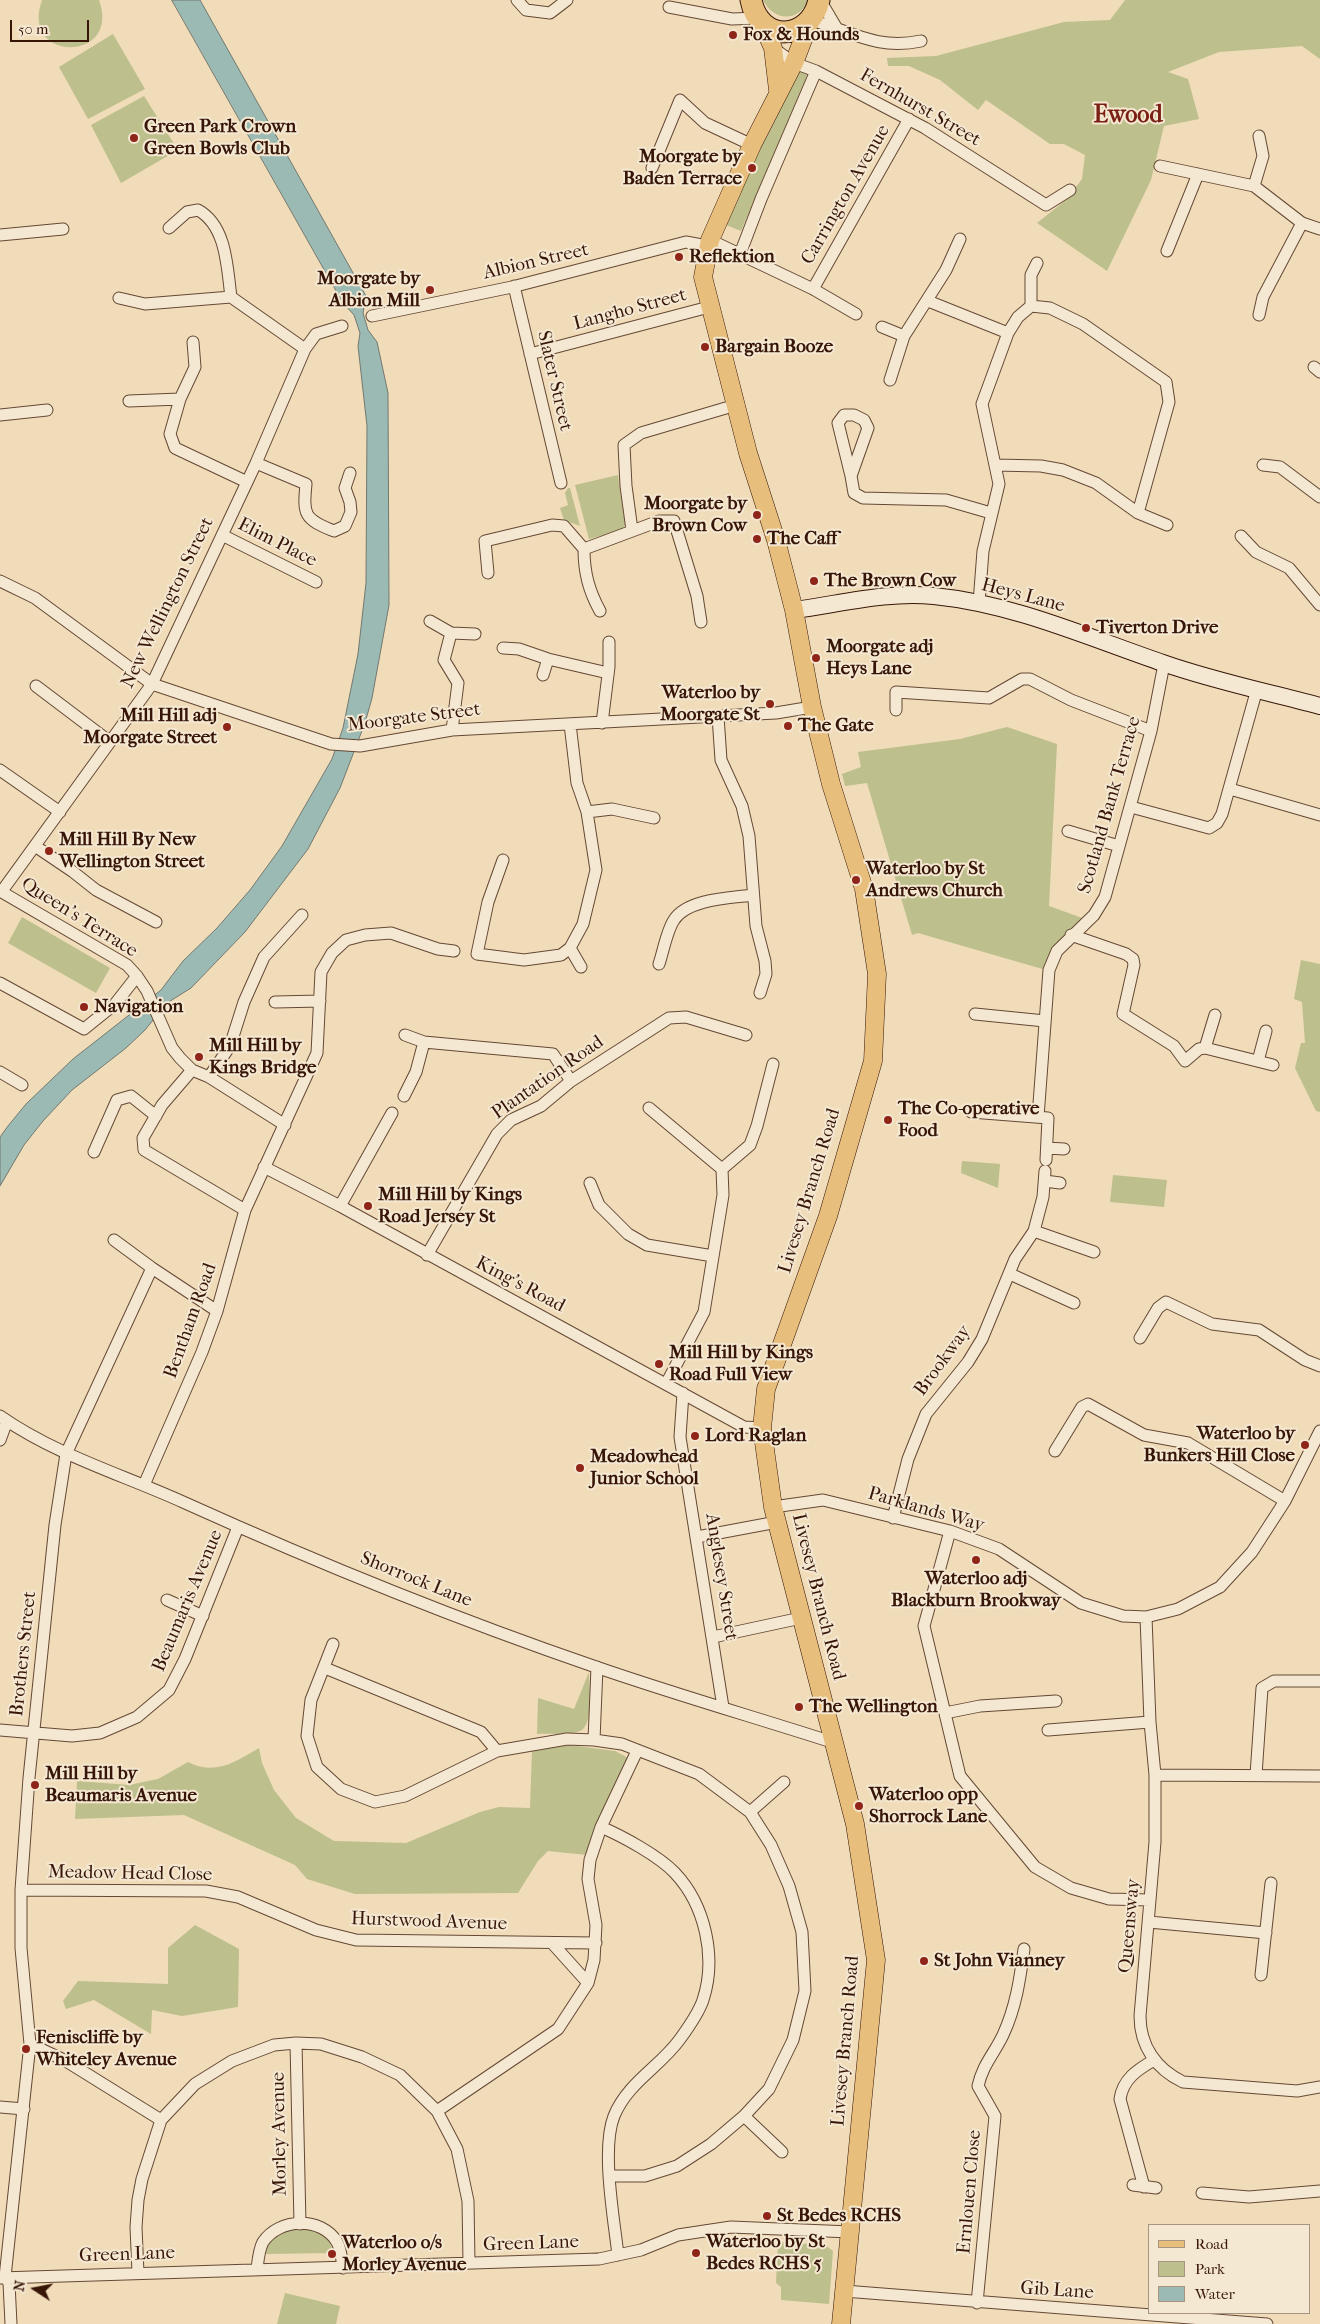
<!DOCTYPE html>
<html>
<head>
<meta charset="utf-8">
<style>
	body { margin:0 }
	#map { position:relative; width:1320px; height:2324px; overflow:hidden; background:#f0dcb9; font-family:"IM FELL French Canon",serif }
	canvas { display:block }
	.legend { position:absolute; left:1148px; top:2224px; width:162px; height:90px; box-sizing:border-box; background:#f5e8d2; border:1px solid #a99481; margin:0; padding:6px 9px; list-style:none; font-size:15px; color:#371608 }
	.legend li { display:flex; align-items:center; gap:10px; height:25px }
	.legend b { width:25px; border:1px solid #a99481 }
	.north { position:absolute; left:10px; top:2264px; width:50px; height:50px; -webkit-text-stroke:4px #f5e8d2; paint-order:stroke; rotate:281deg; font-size:14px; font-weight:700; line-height:20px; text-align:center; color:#371608 }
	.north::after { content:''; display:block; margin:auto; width:18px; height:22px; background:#371608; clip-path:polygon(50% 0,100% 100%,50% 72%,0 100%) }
	.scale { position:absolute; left:10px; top:20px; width:79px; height:22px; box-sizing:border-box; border:2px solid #371608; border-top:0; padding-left:6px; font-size:15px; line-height:18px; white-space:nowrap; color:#371608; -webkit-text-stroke:4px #f5e8d2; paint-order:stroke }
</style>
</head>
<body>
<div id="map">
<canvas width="1320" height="2324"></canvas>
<ul class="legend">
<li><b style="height:6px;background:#e8be7c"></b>Road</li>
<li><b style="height:14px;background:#bdbf8c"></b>Park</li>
<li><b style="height:14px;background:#9bbab4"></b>Water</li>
</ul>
<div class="north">N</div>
<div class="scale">50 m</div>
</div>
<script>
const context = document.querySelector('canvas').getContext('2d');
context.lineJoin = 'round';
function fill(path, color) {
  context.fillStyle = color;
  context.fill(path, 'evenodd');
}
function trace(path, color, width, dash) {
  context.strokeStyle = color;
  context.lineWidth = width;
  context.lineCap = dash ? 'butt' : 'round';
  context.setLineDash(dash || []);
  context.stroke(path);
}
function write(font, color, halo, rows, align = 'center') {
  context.font = font + ' "IM FELL French Canon",serif';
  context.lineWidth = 4;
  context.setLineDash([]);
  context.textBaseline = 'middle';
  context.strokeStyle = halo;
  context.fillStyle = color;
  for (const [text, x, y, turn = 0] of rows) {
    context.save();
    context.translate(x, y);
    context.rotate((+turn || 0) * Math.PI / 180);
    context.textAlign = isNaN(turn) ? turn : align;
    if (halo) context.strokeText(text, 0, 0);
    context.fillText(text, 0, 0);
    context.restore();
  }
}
const green = new Path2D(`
	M 42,0 L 99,0 C 122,63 19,63 42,0 Z
	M 763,0 L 808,0 C 799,23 773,21 763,0 Z
	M 1125,0 L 1320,0 L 1320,59 L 1302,46 L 1219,52 L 1168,72 L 1188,79 L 1199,119 L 1164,126 L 1151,180 L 1107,271 L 1037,223 L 1066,200 L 1082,179 L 1085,155 L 1064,144 L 1050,144 L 986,100 L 978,110 L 940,80 L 909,66 L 888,66 L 887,58 L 936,56 L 1064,22 L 1110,20 Z
	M 113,34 L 145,89 L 88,119 L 59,67 Z
	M 794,65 L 809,71 L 741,231 L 726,225 Z
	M 144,96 L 178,150 L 121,183 L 91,125 Z
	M 618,475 L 625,525 L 622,530 L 589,539 L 575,485 Z
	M 568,488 L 570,488 L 580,526 L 564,520 L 560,508 L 568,505 L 565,493 Z
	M 1007,727 L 1057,744 L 1049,906 L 1085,919 L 1046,970 L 918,933 L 912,935 L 867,783 L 845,786 L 842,774 L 861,767 L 858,752 L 960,739 Z
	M 22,917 L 110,968 L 96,993 L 8,943 Z
	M 1301,960 L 1320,964 L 1320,1112 L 1316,1111 L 1295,1068 L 1301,1043 L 1305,1043 L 1302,1002 L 1294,999 Z
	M 962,1161 L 1000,1164 L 998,1188 L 961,1173 Z
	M 1113,1175 L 1167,1180 L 1164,1207 L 1110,1202 Z
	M 589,1672 C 589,1685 594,1726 580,1731 C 569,1736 549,1733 537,1734 L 538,1698 L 574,1709 Z
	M 569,1745 L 615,1751 L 630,1759 L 587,1855 L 548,1851 L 538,1861 L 518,1893 L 355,1894 L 307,1879 L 295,1865 L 184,1815 L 75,1819 L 77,1781 L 129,1785 L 158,1779 L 188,1762 C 216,1776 235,1762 259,1748 L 262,1763 L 274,1790 L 296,1818 L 334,1841 L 406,1843 L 480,1812 L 499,1807 L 530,1808 L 532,1750 Z
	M 195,1925 L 239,1949 L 238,2007 L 182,2016 L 152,2010 L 151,2034 L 94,2000 L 66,2009 L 63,2001 L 78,1981 L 168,1984 L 168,1948 Z
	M 300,2228 C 316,2230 331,2235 333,2253 L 263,2254 C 271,2234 280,2231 300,2228 Z
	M 778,2242 L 825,2245 L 833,2251 L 829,2304 L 781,2300 L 781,2287 L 776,2283 Z
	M 285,2293 L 340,2306 L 336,2324 L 277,2324 Z`);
const water = new Path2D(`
	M 172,0 L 200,0 L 366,296 L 363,313 L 368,330 L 377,342 L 388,393 L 389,605 L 372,698 L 365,723 L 340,788 L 308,849 L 245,932 L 191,988 L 167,1003 L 145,1030 L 126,1048 L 72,1090 L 43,1121 L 24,1145 L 0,1186 L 0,1137 L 8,1126 L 26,1104 L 73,1059 L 161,990 L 183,961 L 217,928 L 250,890 L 282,846 L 332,759 L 343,728 L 358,654 L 366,583 L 367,426 L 358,346 L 360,333 L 354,315 L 343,303 Z`);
const street = new Path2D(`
	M 517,0 L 526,10 L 550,13 L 567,0
	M 820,0 L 836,27
	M 669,7 L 732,19 L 758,18
	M 811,20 C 852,32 877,50 921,41
	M 773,48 L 794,63 L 816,71 L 925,128 L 1046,205 L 1070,190
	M 1160,166 L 1254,186 L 1302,223 L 1320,229
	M 652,168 L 680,100 L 705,123 L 752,145
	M 1254,186 L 1263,156 L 1259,136
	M 169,228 L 187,212 L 198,210 C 227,226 227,268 231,297
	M 0,235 L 63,229
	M 710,240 L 813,289 L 856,314
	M 1167,251 L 1198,174
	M 740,254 L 761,199 L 816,71
	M 514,286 L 561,483
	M 813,289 L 909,119
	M 119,298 L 145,304 L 231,297 L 305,349
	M 928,301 L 1008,333
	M 1031,306 L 1031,275 L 1037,263
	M 1259,315 L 1263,297 L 1302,223
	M 372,316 L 512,287 L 686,242 L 707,246
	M 882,327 L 904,336
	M 193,342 L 195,367 L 180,399 L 170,434 L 175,448 L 247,482
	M 530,354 L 709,307
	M 1314,367 L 1320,372
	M 890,380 L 904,336 L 946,270 L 960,239
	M 129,401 L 180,399
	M 0,415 L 47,410
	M 256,463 L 306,484 C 303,515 304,519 334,531 L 345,526 L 351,512 L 350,502 L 345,488 L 350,473
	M 995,465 L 1041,466 L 1063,470 L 1096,483 L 1138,513 L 1167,525
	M 1263,465 L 1280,467 L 1320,497
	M 851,476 L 838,423 L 844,415 L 854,415 L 864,420 L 868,428 L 851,476 L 854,493 L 863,498 L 946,500 L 991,513
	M 632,530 L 626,486 L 624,445 L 641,433 L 736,405
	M 222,535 L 316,582
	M 1241,536 L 1256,552 L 1289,568 L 1320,605
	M 584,549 L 659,521 L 674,521 L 697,596 L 701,622
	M 584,549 C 584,573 589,591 600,611
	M 488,573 L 485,541 L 552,525 L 564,526 L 584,549
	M 0,581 L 35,598 L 152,684 L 331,744 L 360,746 L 452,730 L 776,713 L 812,707
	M 979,603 L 983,551 L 999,484 L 982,404 L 1008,333 L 1018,317 L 1031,306 L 1050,308 L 1083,324 L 1166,382 L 1169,402 L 1138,513
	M 430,621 L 451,633 L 475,634
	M 451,633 L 444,660 L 458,683 L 452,730
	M 503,648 L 519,649 L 548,659 L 608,673
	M 543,675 L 548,659
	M 36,686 L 110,742
	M 896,710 L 896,692 L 989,698 L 1022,679 L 1030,679 L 1071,700 L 1151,731
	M 718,716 L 721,760 L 742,806 L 749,836 L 756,926 L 765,961 L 766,974 L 760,993
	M 602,723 L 609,667 L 609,642
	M 0,770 L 60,812
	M 1230,789 L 1320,815
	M 1131,807 L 1209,828 L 1217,823 L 1222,814 L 1257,689
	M 587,812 L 612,809 L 654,818
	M 1068,831 L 1119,846
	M 35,846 L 72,871 L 96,890 L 156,922
	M 503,860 L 488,902 L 477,954 L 524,960 L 561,955 L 570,948 L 583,924 L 596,870 L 587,812 L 577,783 L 570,724
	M 0,891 L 127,965 L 137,976 L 147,991 L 172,1048 L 180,1058 L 192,1070 L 209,1077 L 285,1125
	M 2,891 L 152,684 L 256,463 L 305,349 L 316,334 L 342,326
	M 1071,935 L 1126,954 L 1133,959 L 1134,965 L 1123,1014 L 1174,1046 L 1185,1061 L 1199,1049 L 1205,1048 L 1215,1015
	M 570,948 L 581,967
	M 659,964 C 663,952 667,930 674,920 C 687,899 730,898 753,895
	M 0,983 L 84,1029 L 115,1004 L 137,976
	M 275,1002 L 320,1001
	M 975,1014 L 1045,1021
	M 405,1035 L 424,1042 L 553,1054 L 571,1081
	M 1205,1048 L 1273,1065
	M 1258,1061 L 1266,1031
	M 192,1070 L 162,1105 L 143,1138 L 144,1150 L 245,1210
	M 0,1072 L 22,1085
	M 209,1077 L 230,1046 L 244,1002 L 264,957 L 302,915
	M 404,1096 L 416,1072 L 424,1042
	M 649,1108 L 722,1169 L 723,1195 L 704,1312 L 666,1384
	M 971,1112 L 1048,1118 L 1046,1160
	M 1038,1117 L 1049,970 L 1057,951 L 1094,915 L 1105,897 L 1151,731 L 1164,664
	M 1047,1148 L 1064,1149
	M 94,1152 L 117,1100 L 131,1096 L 156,1116
	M 264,1167 L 340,1206 L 744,1427 L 762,1428
	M 722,1169 L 750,1145 L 757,1126 L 773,1064
	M 1045,1181 L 1060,1183
	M 590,1183 L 599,1205 L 628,1234 L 647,1245 L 713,1256
	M 340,1206 L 392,1113
	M 1034,1231 L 1094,1252
	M 114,1240 L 152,1268 L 217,1311
	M 427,1255 L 497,1134 L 511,1120 L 541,1106 L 571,1081 L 669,1018 L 686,1017 L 746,1035
	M 1010,1274 L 1074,1303
	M 1140,1338 L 1158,1308 L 1166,1302 L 1212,1324 L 1259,1330 L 1305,1360 L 1320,1366
	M 683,1393 L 680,1437 L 723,1707
	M 0,1416 C 56,1455 121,1474 183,1502 C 318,1563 456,1619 596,1667 C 674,1694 754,1717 832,1742
	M 0,1440 L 7,1421
	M 1055,1451 L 1082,1407 L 1088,1404 L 1144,1435 L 1188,1443 L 1285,1501
	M 144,1485 L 202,1352 L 217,1311 L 245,1210 L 317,1053 L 321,972 L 332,953 L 346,940 L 365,935 L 391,933 L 438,949 L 454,951
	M 773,1507 L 823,1500 L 950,1531 L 999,1549 L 1081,1603 L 1123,1616 L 1146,1617 L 1178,1609 L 1220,1587 L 1252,1552 L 1285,1501 L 1320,1431
	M 893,1518 L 908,1459 L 926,1414 L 968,1362 L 982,1339 L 1015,1259 L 1034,1231 L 1043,1197 L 1045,1171
	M 950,1531 L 924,1626 L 960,1776 L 1035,1867 L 1071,1888 L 1109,1899 L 1150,1900
	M 697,1537 L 777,1522
	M 167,1600 L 203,1616
	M 1146,1617 L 1150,1722 L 1155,1775 L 1155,1842 L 1140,2016 C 1140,2046 1156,2069 1183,2082 L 1297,2091 L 1320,2087
	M 713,1637 L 801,1618
	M 333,1644 L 311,1700 L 307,1736 L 317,1767 L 341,1789 L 375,1802 L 405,1796 L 497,1751 L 567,1739 L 594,1740 L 622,1744 L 699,1774 L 750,1812 L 771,1845 L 789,1886 L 802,1932 L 805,1991 L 793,2040 L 769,2089 L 744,2116 L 711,2144 L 677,2166 L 645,2176 L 610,2176
	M 325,1668 L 481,1732 L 497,1751
	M 945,1713 L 980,1706 L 1056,1701
	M 0,1730 L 72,1736 L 100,1733 L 137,1717 L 169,1690 L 185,1659 L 238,1527
	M 1048,1730 L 1150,1722
	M 594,1740 L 597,1667
	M 1155,1775 L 1320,1776
	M 1256,1775 L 1262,1688 L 1274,1681 L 1320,1681
	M 750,1812 L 784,1782
	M 601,1827 C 622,1836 659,1856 675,1873 C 705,1905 717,1957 703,2000 C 699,2012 688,2028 680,2039 C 660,2067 628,2082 614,2116 C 601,2149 614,2219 618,2255
	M 21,1890 L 206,1891 L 238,1897 L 316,1930 L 356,1940 L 596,1943
	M 1149,1922 L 1266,1933
	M 552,1943 L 588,1983
	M 1261,1975 L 1271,1883
	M 296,2043 L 300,2224
	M 30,2044 L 66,2061 L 161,2120
	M 0,2107 L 24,2109
	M 437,2111 L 558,2029 L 588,1983 L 594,1960 L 596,1925 L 588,1879 L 590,1860 L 601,1827 L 637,1751
	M 744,2116 L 782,2152
	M 1133,2185 L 1156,2188
	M 1144,2187 L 1120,2099 C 1123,2079 1137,2070 1154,2060
	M 1202,2193 L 1249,2197 L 1320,2191
	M 257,2269 C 258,2260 259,2249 263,2242 C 279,2218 321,2216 337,2242 C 341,2249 342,2260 343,2268
	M 138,2273 L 136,2227 L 138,2200 L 142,2179 L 161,2120 L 195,2084 L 232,2061 L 274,2045 L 296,2043 L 321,2044 L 362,2057 L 400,2075 L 437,2111 L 457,2149 L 468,2201 L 469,2263
	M 5,2277 L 30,2044 L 21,1948 L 21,1890 L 29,1778 L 55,1525 L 66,1454 L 152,1268
	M 5,2277 L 9,2283 L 11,2324
	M 0,2278 L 599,2259 L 641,2250 L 678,2235 L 731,2227 L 850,2232
	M 844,2291 L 1267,2324
	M 977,2303 L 995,2116 L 978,2086 C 983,2064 994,2054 1003,2035 C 1016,2007 1020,1979 1024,1949`);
const secondary = new Path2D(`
	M 794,610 C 840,604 888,591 934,596 C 1014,604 1087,637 1163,663 C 1214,681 1268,692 1320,706`);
const primary = new Path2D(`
	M 810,21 L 794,63 L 752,145 L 710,240 L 703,277 L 748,453 L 776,540 L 794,610 L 812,707 L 831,784 L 864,889 L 877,974 L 873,1061 L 828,1216 L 766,1389 L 762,1428 L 773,1507 L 855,1824 L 876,1960 L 841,2324
	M 762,23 L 773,48 L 778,90`);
const highway = new Path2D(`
	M 751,0 C 759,43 810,42 819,0`);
const markers = [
	[733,35,5,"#8f2418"],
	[134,138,5,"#8f2418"],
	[752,168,5,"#8f2418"],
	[679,257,5,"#8f2418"],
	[430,290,5,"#8f2418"],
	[705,347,5,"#8f2418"],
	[757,515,5,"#8f2418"],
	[757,539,5,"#8f2418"],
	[814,581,5,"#8f2418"],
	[1086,628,5,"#8f2418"],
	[816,658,5,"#8f2418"],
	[770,704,5,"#8f2418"],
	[788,726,5,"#8f2418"],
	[227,727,5,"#8f2418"],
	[49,851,5,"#8f2418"],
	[856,880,5,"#8f2418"],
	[84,1007,5,"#8f2418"],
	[199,1057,5,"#8f2418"],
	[888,1120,5,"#8f2418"],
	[368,1206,5,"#8f2418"],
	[659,1364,5,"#8f2418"],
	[695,1436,5,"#8f2418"],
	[1305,1445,5,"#8f2418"],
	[580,1468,5,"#8f2418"],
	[976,1560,5,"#8f2418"],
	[799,1707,5,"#8f2418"],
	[35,1785,5,"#8f2418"],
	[859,1806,5,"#8f2418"],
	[924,1961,5,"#8f2418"],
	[26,2049,5,"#8f2418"],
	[767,2216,5,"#8f2418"],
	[696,2253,5,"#8f2418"],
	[332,2254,5,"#8f2418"]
];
const poiNames = [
	["Fox & Hounds",743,35],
	["Green Park Crown",144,127],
	["Green Bowls Club",144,149],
	["Moorgate by",742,157,"right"],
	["Baden Terrace",742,179,"right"],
	["Reflektion",689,257],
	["Moorgate by",420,279,"right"],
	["Albion Mill",420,301,"right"],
	["Bargain Booze",715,347],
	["Moorgate by",747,504,"right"],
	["Brown Cow",747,526,"right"],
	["The Caff",767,539],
	["The Brown Cow",824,581],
	["Tiverton Drive",1096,628],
	["Moorgate adj",826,647],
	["Heys Lane",826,669],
	["Waterloo by",760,693,"right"],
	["Moorgate St",760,715,"right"],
	["Mill Hill adj",217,716,"right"],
	["Moorgate Street",217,738,"right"],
	["The Gate",798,726],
	["Mill Hill By New",59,840],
	["Wellington Street",59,862],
	["Waterloo by St",866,869],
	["Andrews Church",866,891],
	["Navigation",94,1007],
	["Mill Hill by",209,1046],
	["Kings Bridge",209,1068],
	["The Co-operative",898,1109],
	["Food",898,1131],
	["Mill Hill by Kings",378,1195],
	["Road Jersey St",378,1217],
	["Mill Hill by Kings",669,1353],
	["Road Full View",669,1375],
	["Waterloo by",1295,1434,"right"],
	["Bunkers Hill Close",1295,1456,"right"],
	["Lord Raglan",705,1436],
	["Meadowhead",590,1457],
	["Junior School",590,1479],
	["Waterloo adj",976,1579,"center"],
	["Blackburn Brookway",976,1601,"center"],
	["The Wellington",809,1707],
	["Mill Hill by",45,1774],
	["Beaumaris Avenue",45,1796],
	["Waterloo opp",869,1795],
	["Shorrock Lane",869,1817],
	["St John Vianney",934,1961],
	["Feniscliffe by",36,2038],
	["Whiteley Avenue",36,2060],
	["St Bedes RCHS",777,2216],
	["Waterloo by St",706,2242],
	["Bedes RCHS 5",706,2264],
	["Waterloo o/s",342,2243],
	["Morley Avenue",342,2265]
];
const streetNames = [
	["Fernhurst Street",920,108,30],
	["Carrington Avenue",846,195,-60],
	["Albion Street",536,262,-13],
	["Langho Street",630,310,-15],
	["Slater Street",554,381,77],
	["Elim Place",277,543,27],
	["Heys Lane",1023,596,15],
	["New Wellington Street",168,603,-64],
	["Moorgate Street",414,718,-7],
	["Scotland Bank Terrace",1110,805,-74],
	["Queen's Terrace",79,918,32],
	["Plantation Road",548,1078,-35],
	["Livesey Branch Road",810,1191,-73],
	["King's Road",520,1285,28],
	["Bentham Road",191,1321,-70],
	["Brookway",943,1361,-54],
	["Parklands Way",926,1510,16],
	["Anglesey Street",721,1577,81],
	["Shorrock Lane",416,1580,22],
	["Livesey Branch Road",818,1597,76],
	["Beaumaris Avenue",188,1601,-67],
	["Brothers Street",24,1654,-84],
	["Meadow Head Close",130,1874,1],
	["Hurstwood Avenue",429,1922,2],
	["Queensway",1130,1926,-85],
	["Livesey Branch Road",846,2041,-85],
	["Morley Avenue",280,2134,-91],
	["Ernlouen Close",970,2192,-85],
	["Green Lane",531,2244,-2],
	["Green Lane",127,2255,-2],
	["Gib Lane",1057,2291,4]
];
const districtNames = [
	["Ewood",1128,116]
];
fill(green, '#bdbf8c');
fill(water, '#9bbab4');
trace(water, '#73786f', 1);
trace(street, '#654834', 13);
trace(secondary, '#371608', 18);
trace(primary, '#371608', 19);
trace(highway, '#371608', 23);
trace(street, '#f5e8d2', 11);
trace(secondary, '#f5e8d2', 16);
trace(primary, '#e8be7c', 18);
trace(highway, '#e8be7c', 21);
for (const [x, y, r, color] of markers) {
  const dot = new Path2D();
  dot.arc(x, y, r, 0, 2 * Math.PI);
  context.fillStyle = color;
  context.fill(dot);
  trace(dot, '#f5e8d2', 2);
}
write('bold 19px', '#371608', '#f5e8d2', poiNames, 'left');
write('19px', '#371608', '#f5e8d2', streetNames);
write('bold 24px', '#7a1f14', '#f5e8d2', districtNames);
</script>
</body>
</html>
